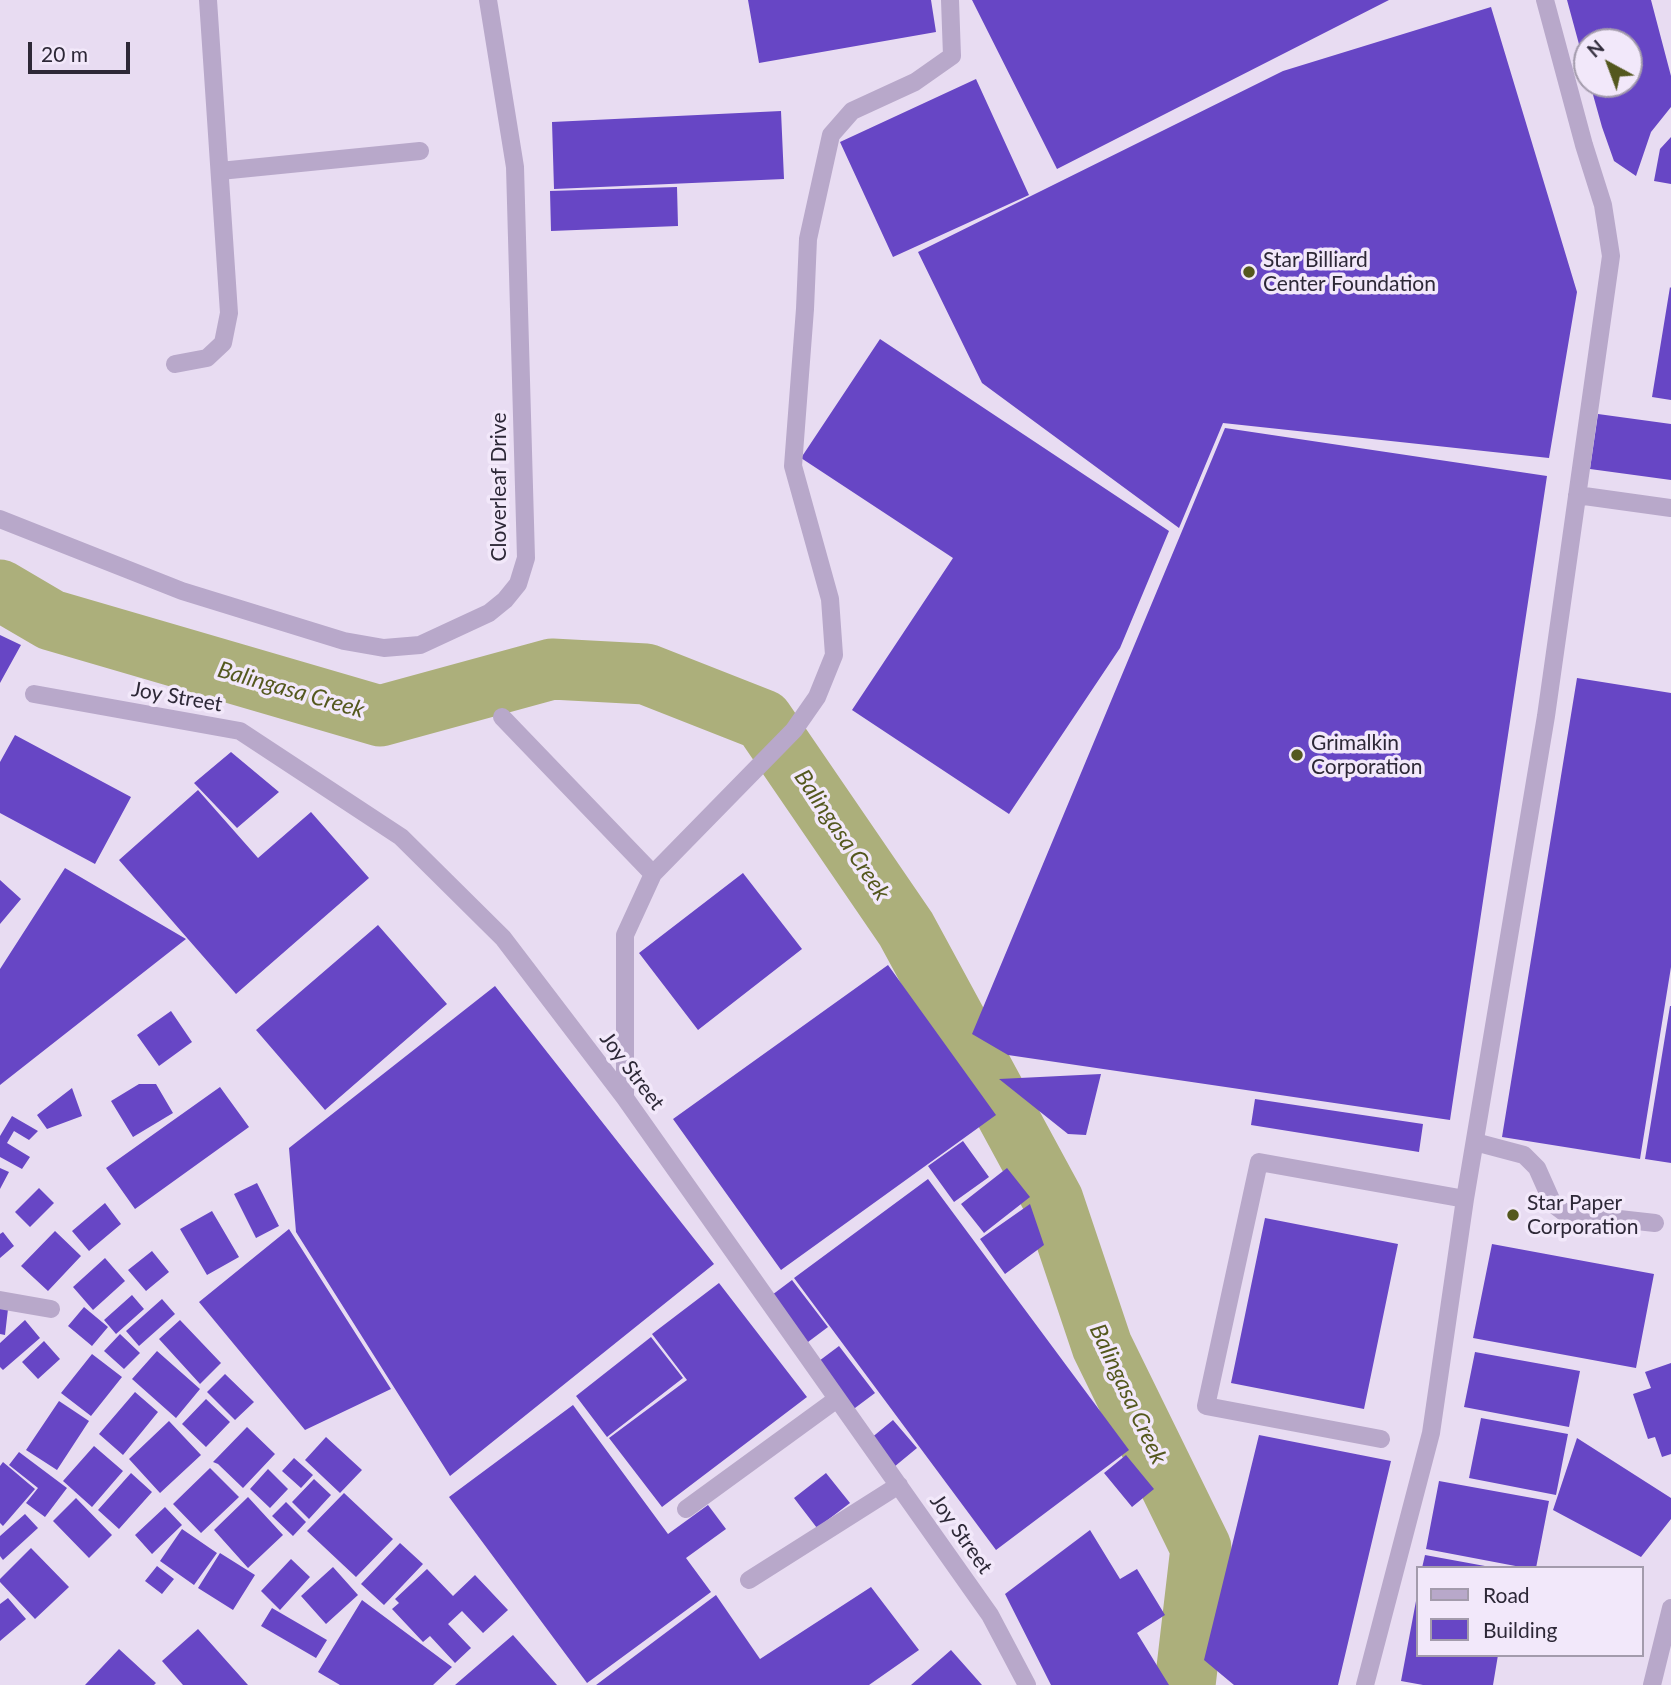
<!DOCTYPE html>
<html>
<head>
<meta charset="utf-8">
<style>
	body { margin:0 }
	#map { position:relative; width:1671px; height:1685px; overflow:hidden; background:#e8dcf2; font-family:Lato,sans-serif }
	canvas { display:block }
	.legend { position:absolute; left:1416px; top:1566px; width:228px; height:91px; box-sizing:border-box; background:#f2e8fa; border:2px solid #a39bac; margin:0; padding:9px 12px; list-style:none; font-size:21px; color:#2d2837 }
	.legend li { display:flex; align-items:center; gap:14px; height:35px }
	.legend b { width:35px; border:2px solid #a39bac }
	.north { position:absolute; left:1573px; top:28px; width:70px; height:70px; box-sizing:border-box; background:#f2e8fa; border:2px solid #a39bac; border-radius:50%; rotate:319deg; font-size:19px; font-weight:700; line-height:28px; text-align:center; color:#2d2837 }
	.north::after { content:''; display:block; margin:auto; width:24px; height:32px; background:#54581e; clip-path:polygon(50% 0,100% 100%,50% 72%,0 100%) }
	.scale { position:absolute; left:28px; top:42px; width:102px; height:32px; box-sizing:border-box; border:4px solid #2d2837; border-top:0; padding-left:9px; font-size:21px; line-height:24px; white-space:nowrap; color:#2d2837; -webkit-text-stroke:5px #f2e8fa; paint-order:stroke }
</style>
</head>
<body>
<div id="map">
<canvas width="1671" height="1685"></canvas>
<ul class="legend">
<li><b style="height:9px;background:#b8a8ca"></b>Road</li>
<li><b style="height:19px;background:#6746c5"></b>Building</li>
</ul>
<div class="north">N</div>
<div class="scale">20 m</div>
</div>
<script>
const context = document.querySelector('canvas').getContext('2d');
context.lineJoin = 'round';
function trace(path, color, width, dash) {
  context.strokeStyle = color;
  context.lineWidth = width;
  context.lineCap = dash ? 'butt' : 'round';
  context.setLineDash(dash || []);
  context.stroke(path);
}
function fill(path, color) {
  context.fillStyle = color;
  context.fill(path, 'evenodd');
}
function write(font, color, halo, rows, align = 'center') {
  context.font = font + ' Lato,sans-serif';
  context.lineWidth = 7;
  context.setLineDash([]);
  context.textBaseline = 'middle';
  context.strokeStyle = halo;
  context.fillStyle = color;
  for (const [text, x, y, turn = 0] of rows) {
    context.save();
    context.translate(x, y);
    context.rotate((+turn || 0) * Math.PI / 180);
    context.textAlign = isNaN(turn) ? turn : align;
    if (halo) context.strokeText(text, 0, 0);
    context.fillText(text, 0, 0);
    context.restore();
  }
}
const river = new Path2D(`
	M 0,590 L 51,620 L 380,716 L 552,669 L 646,674 L 763,720 L 906,929 L 1053,1200 L 1102,1346 L 1201,1548 L 1185,1685`);
const building = new Path2D(`
	M 748,0 L 931,0 L 936,32 L 759,63 Z
	M 972,0 L 1389,0 L 1057,169 Z
	M 1567,0 L 1651,0 L 1671,76 L 1671,107 L 1651,132 L 1636,176 L 1614,161 L 1602,127 L 1590,84 L 1629,84 L 1629,42 L 1587,42 L 1586,70 Z
	M 1491,7 L 1577,292 L 1549,458 L 1223,423 L 1179,528 L 982,383 L 918,252 L 1283,71 Z
	M 976,79 L 1029,195 L 893,257 L 840,142 Z
	M 781,111 L 784,179 L 554,189 L 552,122 Z
	M 1671,137 L 1671,184 L 1654,181 L 1660,149 Z
	M 677,187 L 678,226 L 551,231 L 550,191 Z
	M 1670,287 L 1671,288 L 1671,400 L 1652,397 Z
	M 880,339 L 1169,531 L 1120,648 L 1009,814 L 852,710 L 953,558 L 801,458 Z
	M 1598,414 L 1671,424 L 1671,480 L 1590,469 Z
	M 1225,428 L 1547,476 L 1450,1120 L 1008,1055 L 972,1034 Z
	M 0,635 L 21,645 L 0,683 Z
	M 1577,678 L 1671,693 L 1671,967 L 1640,1159 L 1502,1137 Z
	M 15,735 L 131,797 L 95,864 L 0,813 L 0,762 Z
	M 231,752 L 279,792 L 237,828 L 194,783 Z
	M 198,790 L 258,858 L 311,812 L 369,878 L 236,994 L 119,860 Z
	M 65,868 L 186,939 L 0,1085 L 0,969 Z
	M 743,873 L 802,949 L 698,1030 L 639,953 Z
	M 0,880 L 21,899 L 0,924 Z
	M 378,925 L 447,1004 L 325,1110 L 256,1030 Z
	M 888,965 L 996,1115 L 781,1270 L 673,1119 Z
	M 495,986 L 714,1264 L 450,1476 L 296,1232 L 289,1148 Z
	M 1670,1006 L 1671,1006 L 1671,1163 L 1645,1159 Z
	M 171,1011 L 192,1042 L 159,1066 L 137,1035 Z
	M 1101,1074 L 1086,1135 L 1068,1134 L 999,1079 Z
	M 139,1084 L 156,1084 L 173,1113 L 133,1137 L 111,1101 Z
	M 220,1087 L 249,1127 L 135,1209 L 106,1168 Z
	M 72,1088 L 82,1116 L 47,1129 L 37,1115 Z
	M 1255,1099 L 1423,1124 L 1419,1152 L 1251,1125 Z
	M 12,1116 L 38,1131 L 29,1140 L 14,1131 L 7,1143 L 30,1157 L 22,1169 L 0,1157 L 0,1136 Z
	M 963,1141 L 989,1177 L 954,1202 L 928,1166 Z
	M 0,1168 L 9,1172 L 0,1189 Z
	M 1007,1168 L 1030,1197 L 984,1233 L 961,1204 Z
	M 928,1179 L 1129,1450 L 996,1550 L 794,1278 Z
	M 257,1183 L 279,1226 L 256,1238 L 234,1194 Z
	M 39,1188 L 54,1203 L 30,1227 L 15,1212 Z
	M 105,1203 L 121,1224 L 89,1251 L 72,1231 Z
	M 1030,1204 L 1044,1245 L 1005,1274 L 980,1239 Z
	M 212,1211 L 239,1257 L 207,1275 L 180,1229 Z
	M 1265,1218 L 1398,1244 L 1364,1409 L 1231,1383 Z
	M 289,1229 L 391,1389 L 305,1430 L 199,1302 Z
	M 55,1231 L 81,1256 L 48,1291 L 21,1266 Z
	M 3,1232 L 14,1246 L 0,1258 L 0,1234 Z
	M 1492,1244 L 1654,1274 L 1636,1368 L 1473,1338 Z
	M 152,1251 L 169,1272 L 146,1291 L 128,1270 Z
	M 105,1258 L 125,1281 L 93,1310 L 73,1287 Z
	M 792,1280 L 828,1327 L 804,1345 L 768,1298 Z
	M 719,1283 L 807,1397 L 662,1507 L 609,1438 L 687,1380 L 652,1334 Z
	M 132,1295 L 144,1309 L 116,1334 L 104,1320 Z
	M 162,1299 L 175,1314 L 139,1346 L 126,1331 Z
	M 84,1307 L 108,1327 L 92,1346 L 68,1326 Z
	M 0,1308 L 8,1309 L 5,1335 L 0,1334 Z
	M 25,1320 L 40,1338 L 3,1370 L 0,1367 L 0,1343 Z
	M 180,1320 L 221,1363 L 200,1384 L 159,1339 Z
	M 120,1334 L 140,1353 L 124,1369 L 104,1351 Z
	M 651,1337 L 683,1378 L 607,1437 L 576,1396 Z
	M 44,1341 L 60,1359 L 38,1379 L 22,1362 Z
	M 839,1346 L 875,1393 L 851,1411 L 815,1364 Z
	M 157,1351 L 200,1389 L 176,1418 L 132,1379 Z
	M 1475,1352 L 1580,1371 L 1569,1427 L 1464,1407 Z
	M 92,1354 L 122,1377 L 91,1416 L 61,1393 Z
	M 1671,1363 L 1671,1454 L 1662,1457 L 1655,1437 L 1648,1439 L 1633,1394 L 1651,1388 L 1645,1372 Z
	M 225,1374 L 254,1402 L 235,1420 L 207,1392 Z
	M 135,1392 L 158,1412 L 123,1455 L 99,1434 Z
	M 206,1399 L 230,1422 L 206,1447 L 182,1424 Z
	M 59,1401 L 89,1421 L 57,1470 L 26,1450 Z
	M 573,1405 L 668,1534 L 708,1505 L 726,1529 L 686,1558 L 711,1592 L 587,1683 L 449,1497 Z
	M 1481,1418 L 1568,1434 L 1556,1495 L 1469,1478 Z
	M 893,1420 L 917,1448 L 894,1467 L 870,1439 Z
	M 169,1421 L 201,1455 L 160,1493 L 129,1459 Z
	M 247,1427 L 275,1454 L 243,1488 L 218,1464 L 213,1462 Z
	M 1259,1435 L 1391,1461 L 1338,1685 L 1234,1685 L 1204,1660 Z
	M 326,1437 L 362,1470 L 340,1493 L 305,1460 Z
	M 1577,1438 L 1671,1498 L 1671,1519 L 1641,1557 L 1553,1510 Z
	M 94,1446 L 123,1471 L 92,1507 L 63,1481 Z
	M 19,1452 L 67,1488 L 45,1517 L 26,1503 L 38,1488 L 9,1465 Z
	M 1126,1455 L 1154,1489 L 1132,1507 L 1104,1473 Z
	M 294,1458 L 313,1475 L 301,1488 L 282,1471 Z
	M 3,1462 L 35,1489 L 3,1526 L 0,1523 L 0,1466 Z
	M 210,1468 L 239,1497 L 201,1533 L 173,1504 Z
	M 268,1469 L 288,1489 L 270,1508 L 250,1489 Z
	M 131,1473 L 152,1492 L 119,1529 L 98,1510 Z
	M 826,1473 L 850,1503 L 817,1528 L 794,1498 Z
	M 314,1479 L 331,1495 L 309,1519 L 292,1502 Z
	M 1439,1481 L 1549,1501 L 1536,1568 L 1526,1568 L 1426,1549 Z
	M 344,1493 L 393,1539 L 356,1577 L 307,1531 Z
	M 248,1497 L 283,1535 L 248,1568 L 214,1530 Z
	M 76,1498 L 112,1535 L 89,1558 L 53,1521 Z
	M 286,1502 L 306,1522 L 293,1536 L 272,1516 Z
	M 165,1507 L 182,1525 L 152,1554 L 135,1535 Z
	M 25,1514 L 38,1528 L 3,1560 L 0,1556 L 0,1536 Z
	M 182,1529 L 217,1553 L 194,1585 L 160,1561 Z
	M 1090,1530 L 1120,1579 L 1137,1569 L 1165,1615 L 1137,1633 L 1169,1685 L 1051,1685 L 1005,1594 Z
	M 400,1543 L 423,1564 L 384,1605 L 361,1584 Z
	M 31,1548 L 69,1587 L 35,1619 L 0,1582 L 0,1579 Z
	M 220,1553 L 255,1575 L 233,1610 L 198,1588 Z
	M 1425,1555 L 1485,1566 L 1485,1568 L 1422,1568 Z
	M 291,1559 L 310,1577 L 280,1610 L 261,1591 Z
	M 157,1566 L 174,1579 L 162,1594 L 145,1581 Z
	M 333,1567 L 358,1595 L 326,1624 L 301,1596 Z
	M 427,1569 L 453,1596 L 475,1575 L 508,1610 L 483,1633 L 462,1611 L 448,1624 L 471,1648 L 455,1663 L 430,1636 L 423,1642 L 392,1609 L 399,1603 L 395,1599 Z
	M 871,1587 L 919,1650 L 869,1685 L 596,1685 L 716,1595 L 760,1659 Z
	M 8,1598 L 26,1619 L 0,1641 L 0,1604 Z
	M 362,1600 L 452,1667 L 433,1685 L 340,1685 L 318,1672 Z
	M 1416,1601 L 1417,1601 L 1417,1655 L 1498,1655 L 1493,1685 L 1423,1685 L 1401,1681 Z
	M 272,1608 L 327,1640 L 316,1658 L 261,1626 Z
	M 198,1629 L 248,1685 L 183,1685 L 162,1661 Z
	M 513,1635 L 557,1685 L 455,1685 Z
	M 119,1649 L 156,1683 L 154,1685 L 85,1685 Z
	M 951,1650 L 982,1685 L 911,1685 Z`);
const minor = new Path2D(`
	M 220,171 L 420,151
	M 175,364 L 207,358 L 223,343 L 229,313 L 208,0
	M 1577,495 L 1671,508
	M 0,519 L 182,591 L 344,641 L 384,648 L 420,645 L 489,613 L 505,600 L 518,584 L 526,558 L 515,167 L 488,0
	M 34,694 L 240,731 L 401,837 L 503,938 L 625,1098 L 990,1615 L 1027,1685
	M 502,717 L 653,874
	M 625,1098 L 625,935 L 653,874 L 794,730 L 817,697 L 834,655 L 830,599 L 793,466 L 805,309 L 808,239 L 831,135 L 852,111 L 915,82 L 952,56 L 950,0
	M 1475,1142 L 1524,1155 L 1537,1168 L 1553,1204 L 1565,1213 L 1655,1223
	M 0,1300 L 51,1309
	M 1381,1439 L 1206,1406 L 1259,1162 L 1465,1199
	M 686,1509 L 837,1399
	M 749,1580 L 899,1485
	M 1365,1685 L 1431,1433 L 1465,1199 L 1546,716 L 1611,256 L 1603,205 L 1584,145 L 1545,0
	M 1652,1685 L 1671,1608`);
const markers = [
	[1249,272,7,"#54581e"],
	[1297,755,7,"#54581e"],
	[1513,1215,7,"#54581e"]
];
const poiNames = [
	["Star Billiard",1263,260],
	["Center Foundation",1263,284],
	["Grimalkin",1311,743],
	["Corporation",1311,767],
	["Star Paper",1527,1203],
	["Corporation",1527,1227]
];
const streetNames = [
	["Cloverleaf Drive",499,487,-90],
	["Joy Street",177,697,10],
	["Joy Street",632,1071,53],
	["Joy Street",961,1534,55]
];
const waterNames = [
	["Balingasa Creek",291,690,16],
	["Balingasa Creek",842,835,56],
	["Balingasa Creek",1128,1394,65]
];
trace(river, '#acaf7b', 61);
fill(building, '#6746c5');
trace(minor, '#b8a8ca', 18);
for (const [x, y, r, color] of markers) {
  const dot = new Path2D();
  dot.arc(x, y, r, 0, 2 * Math.PI);
  context.fillStyle = color;
  context.fill(dot);
  trace(dot, '#f2e8fa', 2.5);
}
write('21px', '#2d2837', '#f2e8fa', poiNames, 'left');
write('21px', '#2d2837', '#f2e8fa', streetNames);
write('italic 23px', '#54581e', '#f2e8fa', waterNames);
</script>
</body>
</html>
